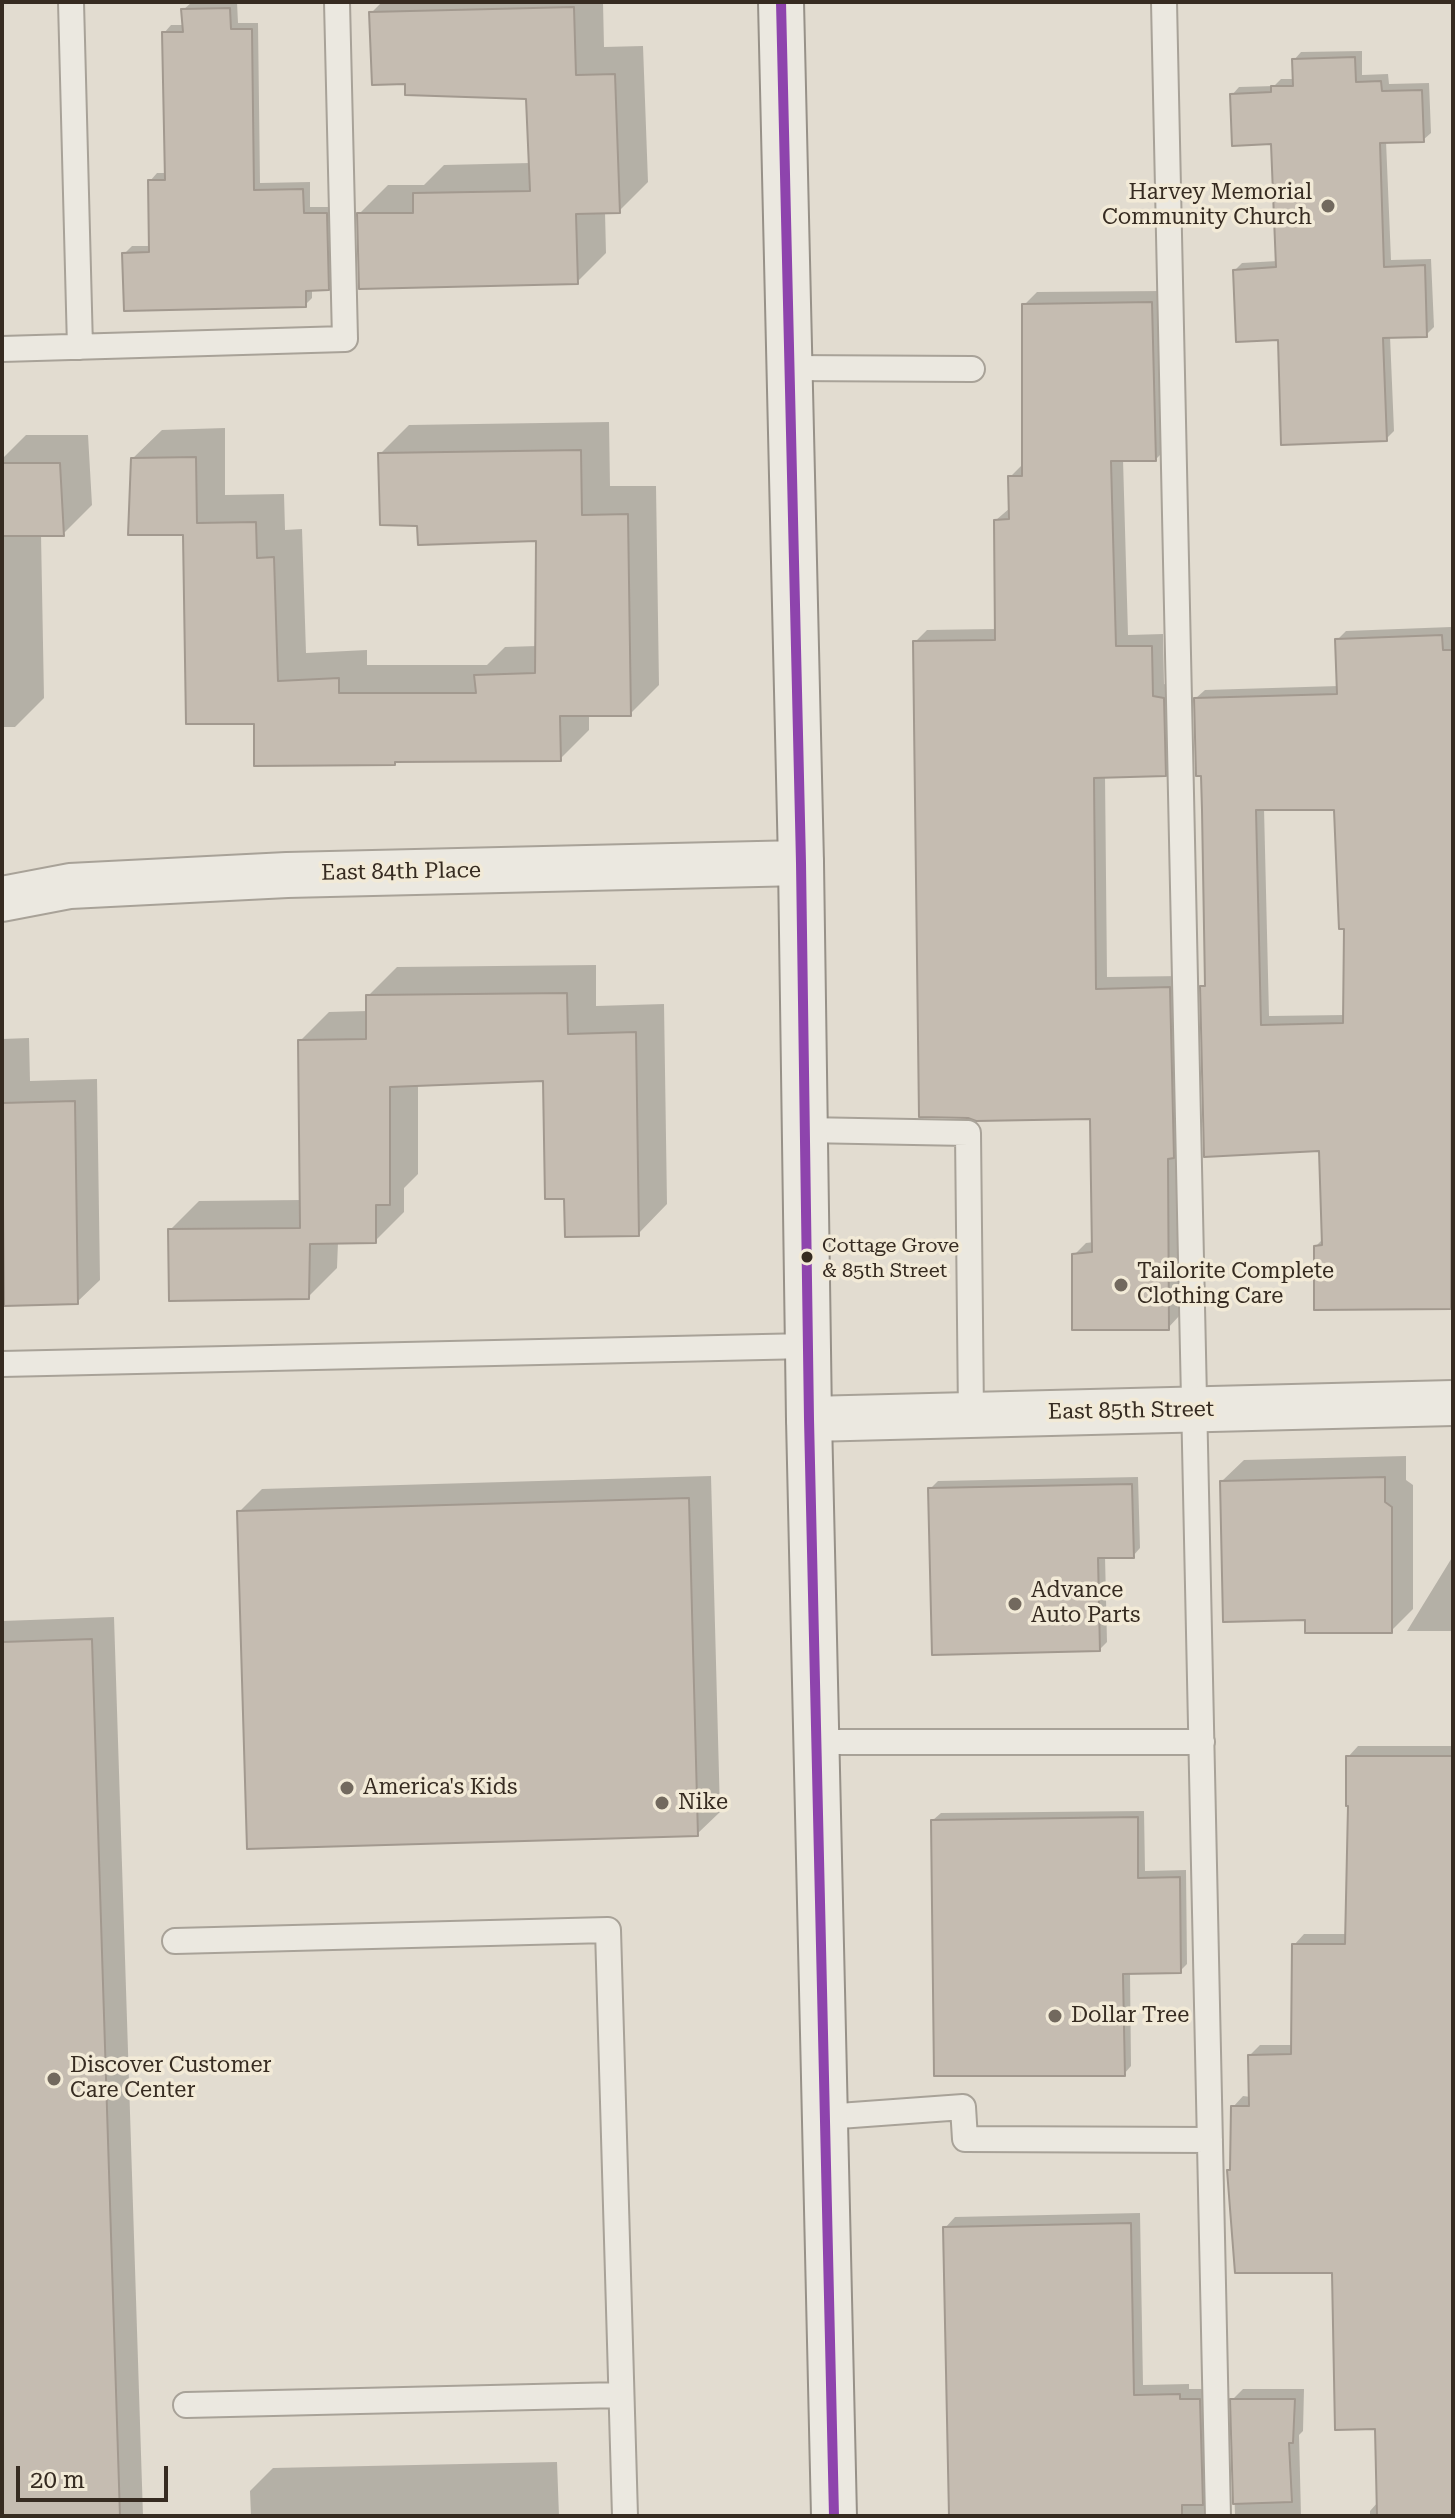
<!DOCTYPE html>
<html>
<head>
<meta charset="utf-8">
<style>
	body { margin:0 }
	#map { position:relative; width:1455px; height:2518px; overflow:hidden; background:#e2dcd0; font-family:"Roboto Serif",serif }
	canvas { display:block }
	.frame { position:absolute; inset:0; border:4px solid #362b21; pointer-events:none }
	.scale { position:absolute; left:16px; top:2466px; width:152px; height:36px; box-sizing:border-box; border:4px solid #362b21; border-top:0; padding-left:10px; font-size:24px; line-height:28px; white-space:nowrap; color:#362b21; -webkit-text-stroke:6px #f2ead7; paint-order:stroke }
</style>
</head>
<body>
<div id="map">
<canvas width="1455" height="2518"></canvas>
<div class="frame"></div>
<div class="scale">20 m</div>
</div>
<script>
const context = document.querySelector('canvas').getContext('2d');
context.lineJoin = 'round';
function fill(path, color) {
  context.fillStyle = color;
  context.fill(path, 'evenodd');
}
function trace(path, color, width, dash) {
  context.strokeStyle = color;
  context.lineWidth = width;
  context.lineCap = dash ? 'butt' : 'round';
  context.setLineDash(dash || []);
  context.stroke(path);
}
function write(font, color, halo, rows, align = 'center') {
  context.font = font + ' "Roboto Serif",serif';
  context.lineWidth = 7;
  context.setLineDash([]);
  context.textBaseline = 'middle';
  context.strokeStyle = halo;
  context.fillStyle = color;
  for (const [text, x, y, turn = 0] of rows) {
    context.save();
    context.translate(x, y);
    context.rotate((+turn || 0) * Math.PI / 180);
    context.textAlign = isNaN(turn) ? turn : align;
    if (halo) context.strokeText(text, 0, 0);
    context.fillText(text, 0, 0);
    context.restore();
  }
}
const shadow = new Path2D(`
	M 237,2 L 238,23 L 258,23 L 260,183 L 310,182 L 310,207 L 334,207 L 335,281 L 328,288 L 312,288 L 312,298 L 305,305 L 124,254 L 132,246 L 151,246 L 150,181 L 157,173 L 167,173 L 164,33 L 171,25 L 184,25 L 183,10 L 191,3 Z
	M 382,2 L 603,2 L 604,47 L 643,46 L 648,182 L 619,211 L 605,212 L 606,253 L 577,282 L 359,214 L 388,185 L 424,185 L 444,165 L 530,163 L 528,97 L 406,82 L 371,13 Z
	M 1362,51 L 1362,75 L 1388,74 L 1389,84 L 1429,83 L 1431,133 L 1423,140 L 1386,141 L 1391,260 L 1431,259 L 1434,327 L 1426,335 L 1390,336 L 1394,431 L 1386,439 L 1280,338 L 1235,270 L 1242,263 L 1278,261 L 1273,142 L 1232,95 L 1239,87 L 1274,86 L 1281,79 L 1295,79 L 1294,60 L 1301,52 Z
	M 2,102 L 3,200 L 2,202 Z
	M 1163,291 L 1168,447 L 1156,459 L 1123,459 L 1128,635 L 1163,634 L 1164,684 L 1175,687 L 1177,762 L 1165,774 L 1105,775 L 1107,977 L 1182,976 L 1180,1315 L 1168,1328 L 1074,1255 L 1086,1243 L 1094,1242 L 1092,1117 L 969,1116 L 915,642 L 927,630 L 997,629 L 996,520 L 1010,508 L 1010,477 L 1022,465 L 1024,305 L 1037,292 Z
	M 609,422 L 610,486 L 656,486 L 659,685 L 630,714 L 589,714 L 589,730 L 560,759 L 256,722 L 185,533 L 132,459 L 162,430 L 225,428 L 225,495 L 284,494 L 285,530 L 302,529 L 306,653 L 367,650 L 367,665 L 487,665 L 505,647 L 537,646 L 538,539 L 419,524 L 380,454 L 409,425 Z
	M 26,435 L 88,435 L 92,505 L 63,534 L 41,534 L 44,698 L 15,727 L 2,727 L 2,459 Z
	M 1451,627 L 1453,642 L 1453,1304 L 1450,1307 L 1316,1246 L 1324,1238 L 1321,1149 L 1202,987 L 1207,982 L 1204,810 L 1196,698 L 1205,690 L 1339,686 L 1337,640 L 1346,631 ZM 1264,808 L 1335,808 L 1346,927 L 1345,1015 L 1269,1016 Z
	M 596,965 L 596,1006 L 664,1004 L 667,1204 L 638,1234 L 566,1197 L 545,1079 L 418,1085 L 418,1174 L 404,1188 L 404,1212 L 375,1241 L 338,1242 L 337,1268 L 308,1297 L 170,1230 L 199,1201 L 302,1200 L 300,1041 L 329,1012 L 368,1011 L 368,996 L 397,967 Z
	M 29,1038 L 30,1081 L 97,1079 L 100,1280 L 77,1302 L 2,1265 L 2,1039 Z
	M 1406,1456 L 1406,1480 L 1413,1485 L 1413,1609 L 1391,1631 L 1307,1618 L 1222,1481 L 1244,1460 Z
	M 711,1476 L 720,1812 L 697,1834 L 239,1512 L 262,1489 Z
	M 1138,1477 L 1140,1548 L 1133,1556 L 1105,1556 L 1107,1642 L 1100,1649 L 930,1489 L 938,1481 Z
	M 1453,1556 L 1453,1631 L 1407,1631 Z
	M 114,1617 L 143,2516 L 2,2516 L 2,1621 Z
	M 1358,1746 L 1453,1746 L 1453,2516 L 1370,2516 L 1370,2511 L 1378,2502 L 1377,2427 L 1334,2271 L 1229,2170 L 1232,2168 L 1233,2107 L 1243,2096 L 1251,2097 L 1250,2055 L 1260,2045 L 1293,2045 L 1294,1945 L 1304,1934 L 1347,1934 L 1350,1804 L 1348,1757 Z
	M 1144,1811 L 1145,1871 L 1186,1870 L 1187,1964 L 1180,1971 L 1130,1972 L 1131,2066 L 1124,2074 L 933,1820 L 941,1813 Z
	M 1140,2213 L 1143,2385 L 1189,2384 L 1189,2389 L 1210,2389 L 1218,2516 L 951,2516 L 945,2228 L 955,2217 Z
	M 1243,2389 L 1304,2389 L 1303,2431 L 1299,2435 L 1301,2516 L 1235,2516 L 1232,2400 Z
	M 557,2462 L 559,2516 L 251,2516 L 250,2491 L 273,2468 Z`);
const building = new Path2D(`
	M 574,7 L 576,75 L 615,74 L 620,213 L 576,214 L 578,284 L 359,289 L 357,213 L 413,213 L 413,193 L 530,191 L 526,99 L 405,95 L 405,84 L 372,85 L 369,12 Z
	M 230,8 L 231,29 L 252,29 L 254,190 L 303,189 L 304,213 L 327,213 L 329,290 L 306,291 L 306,307 L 124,311 L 122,253 L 149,252 L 148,180 L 165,180 L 162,32 L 183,32 L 181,9 Z
	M 1355,57 L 1356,82 L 1381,81 L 1382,91 L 1422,90 L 1424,142 L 1380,143 L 1384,267 L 1425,265 L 1427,337 L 1383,338 L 1387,441 L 1281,445 L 1278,340 L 1236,342 L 1233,270 L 1276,267 L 1271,144 L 1232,146 L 1230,94 L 1271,92 L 1271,86 L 1293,86 L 1292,59 Z
	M 1152,302 L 1156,461 L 1111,461 L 1116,646 L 1152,646 L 1153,696 L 1164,698 L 1166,776 L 1094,778 L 1096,989 L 1170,987 L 1174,1158 L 1168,1159 L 1169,1330 L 1072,1330 L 1072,1254 L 1092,1252 L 1090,1119 L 976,1121 L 968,1118 L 919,1117 L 913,641 L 995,640 L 994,520 L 1009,519 L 1008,476 L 1022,476 L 1022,304 Z
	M 581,450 L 582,515 L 628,514 L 631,716 L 560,716 L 561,761 L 395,762 L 395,765 L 254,766 L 254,724 L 186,724 L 183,535 L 128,535 L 131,458 L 196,457 L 197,523 L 256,522 L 257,558 L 274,557 L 278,681 L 339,678 L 339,693 L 476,693 L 474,675 L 535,673 L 536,541 L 418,545 L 417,526 L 380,525 L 378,453 Z
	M 2,463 L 60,463 L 64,536 L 2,536 Z
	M 1442,635 L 1443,650 L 1453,650 L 1451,1309 L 1314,1310 L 1314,1246 L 1322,1245 L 1319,1151 L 1204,1157 L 1200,986 L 1205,986 L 1202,810 L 1201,776 L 1196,776 L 1194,698 L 1337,694 L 1335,639 ZM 1256,810 L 1334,810 L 1339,929 L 1344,929 L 1343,1023 L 1261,1025 Z
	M 567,993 L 568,1034 L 636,1032 L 639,1236 L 565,1237 L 564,1199 L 545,1199 L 543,1081 L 390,1087 L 390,1205 L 376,1205 L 376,1243 L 310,1244 L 309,1299 L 169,1301 L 168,1229 L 300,1228 L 298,1040 L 366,1039 L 366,995 Z
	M 75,1101 L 78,1304 L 4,1306 L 2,1103 Z
	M 1385,1477 L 1385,1502 L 1392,1507 L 1392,1633 L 1305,1633 L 1305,1620 L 1223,1622 L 1220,1481 Z
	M 1132,1484 L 1134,1558 L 1098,1558 L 1100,1651 L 932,1655 L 928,1488 Z
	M 689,1498 L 698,1836 L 247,1849 L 237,1511 Z
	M 92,1639 L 120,2516 L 2,2516 L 2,1642 Z
	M 1346,1756 L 1453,1756 L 1453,2516 L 1377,2516 L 1375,2429 L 1335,2430 L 1332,2273 L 1235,2273 L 1227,2170 L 1230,2170 L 1231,2106 L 1249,2106 L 1248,2055 L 1291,2054 L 1292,1944 L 1345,1944 L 1348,1806 L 1346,1806 Z
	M 1138,1817 L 1138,1878 L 1180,1877 L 1181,1973 L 1123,1974 L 1125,2076 L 934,2076 L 931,1820 Z
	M 1131,2223 L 1134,2395 L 1180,2394 L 1180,2399 L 1200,2399 L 1203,2505 L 1182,2505 L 1182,2516 L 949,2516 L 943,2227 Z
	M 1230,2399 L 1295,2399 L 1293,2443 L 1289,2443 L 1292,2502 L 1233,2504 Z`);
const service = new Path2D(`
	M 71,2 L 80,347
	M 1164,2 L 1218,2516
	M 2,349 L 345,339 L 337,2
	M 789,368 L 972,369
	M 804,1130 L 968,1133 L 971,1415
	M 2,1364 L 808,1346
	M 816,1742 L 1202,1742
	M 175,1941 L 608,1930 L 625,2516
	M 825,2117 L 963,2107 L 965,2139 L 1210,2140
	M 186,2405 L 621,2395`);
const minor = new Path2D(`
	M 2,899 L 70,886 L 287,875 L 801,863
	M 809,1419 L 1453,1403`);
const secondary = new Path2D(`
	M 781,2 L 801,863 L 809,1419 L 834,2516`);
const bus1 = new Path2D(`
	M 781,2 L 801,863 L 809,1419 L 834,2516`);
const markers = [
	[1328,206,8,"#72695e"],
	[807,1257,7,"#362b21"],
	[1121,1285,8,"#72695e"],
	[1015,1604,8,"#72695e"],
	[347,1788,8,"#72695e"],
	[662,1803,8,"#72695e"],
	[1055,2016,8,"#72695e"],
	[54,2079,8,"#72695e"]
];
const busNames = [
	["Cottage Grove",822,1246],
	["& 85th Street",822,1271]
];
const poiNames = [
	["Harvey Memorial",1312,193,"right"],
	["Community Church",1312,218,"right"],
	["Tailorite Complete",1137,1272],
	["Clothing Care",1137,1297],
	["Advance",1031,1591],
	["Auto Parts",1031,1616],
	["America's Kids",363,1788],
	["Nike",678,1803],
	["Dollar Tree",1071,2016],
	["Discover Customer",70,2066],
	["Care Center",70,2091]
];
const streetNames = [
	["East 84th Place",401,872,-1],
	["East 85th Street",1131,1411,-1]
];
fill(shadow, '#0003');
fill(building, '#c5bcb1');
trace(building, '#a2998f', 2);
trace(service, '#a8a298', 28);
trace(minor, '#a8a298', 48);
trace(secondary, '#979188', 48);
trace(service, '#ebe8e0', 24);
trace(minor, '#ebe8e0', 44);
trace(secondary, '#ebe8e0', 44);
trace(bus1, '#8e44ad', 10);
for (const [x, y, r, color] of markers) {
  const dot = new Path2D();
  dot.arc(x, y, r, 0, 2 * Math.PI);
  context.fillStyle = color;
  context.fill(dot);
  trace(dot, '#f2ead7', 3);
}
write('20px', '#362b21', '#f2ead7', busNames, 'left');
write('22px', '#362b21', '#f2ead7', poiNames, 'left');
write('22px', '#362b21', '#f2ead7', streetNames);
</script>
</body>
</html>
